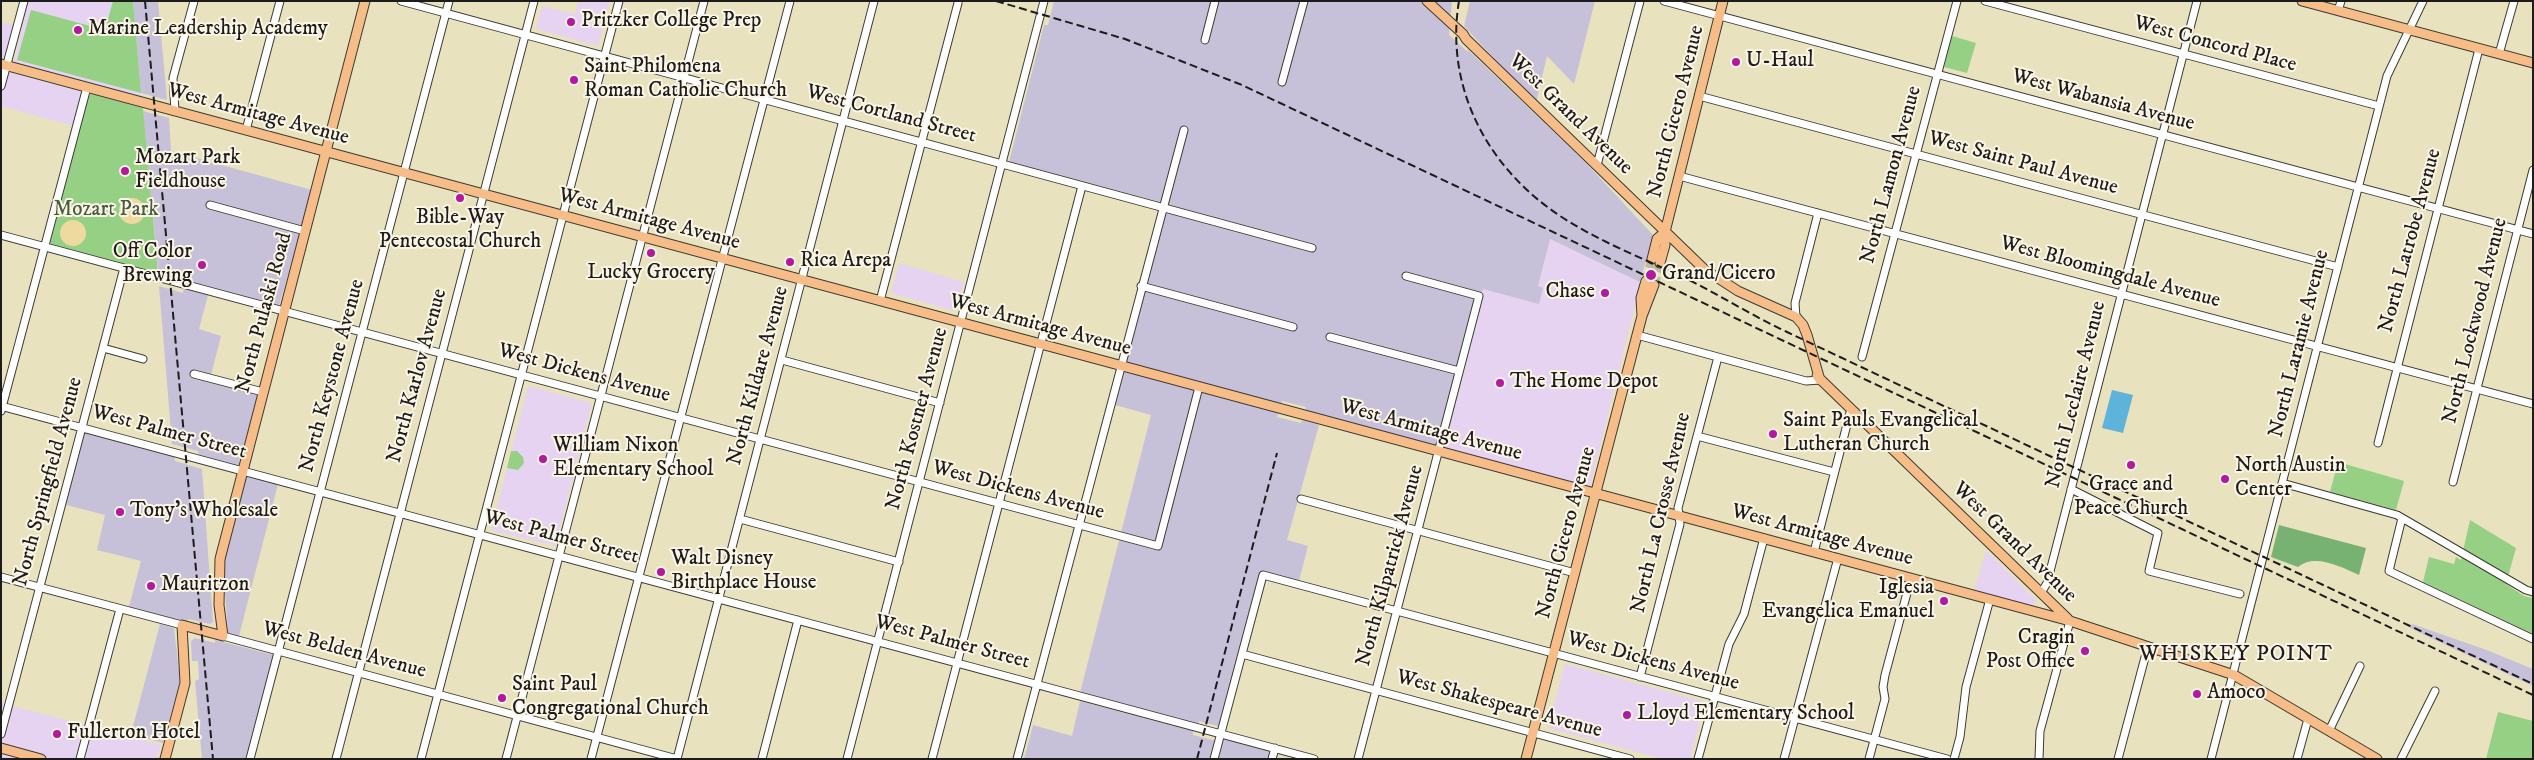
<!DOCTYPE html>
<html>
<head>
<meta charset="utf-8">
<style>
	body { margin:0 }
	#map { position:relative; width:2534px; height:760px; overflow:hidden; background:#e8e2bf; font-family:"IM FELL DW Pica",serif }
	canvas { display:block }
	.frame { position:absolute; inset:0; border:2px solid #1c1c1c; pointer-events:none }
</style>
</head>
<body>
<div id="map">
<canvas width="2534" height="760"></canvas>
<div class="frame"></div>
</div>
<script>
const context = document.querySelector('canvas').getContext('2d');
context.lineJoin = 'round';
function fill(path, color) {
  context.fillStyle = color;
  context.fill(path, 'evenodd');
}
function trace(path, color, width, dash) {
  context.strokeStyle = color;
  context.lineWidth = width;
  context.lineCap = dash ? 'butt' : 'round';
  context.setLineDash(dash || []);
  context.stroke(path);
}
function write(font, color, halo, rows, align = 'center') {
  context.font = font + ' "IM FELL DW Pica",serif';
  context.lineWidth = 4;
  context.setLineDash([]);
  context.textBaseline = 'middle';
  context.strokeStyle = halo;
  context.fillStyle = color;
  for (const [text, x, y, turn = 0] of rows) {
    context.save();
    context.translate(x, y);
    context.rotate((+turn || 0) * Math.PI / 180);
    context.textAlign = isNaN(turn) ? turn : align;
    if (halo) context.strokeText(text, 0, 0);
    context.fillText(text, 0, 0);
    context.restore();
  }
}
const built = new Path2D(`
	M 28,1 L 133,1 L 141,96 L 14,62 Z
	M 578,1 L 610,1 L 598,46 L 536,29 L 542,6 L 575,14 Z
	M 1,22 L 14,25 L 7,53 L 2,59 Z
	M 1,70 L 81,91 L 74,126 L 1,106 Z
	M 1550,239 L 1641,282 L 1590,487 L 1445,449 L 1484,289 L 1538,287 Z
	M 899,263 L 964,282 L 955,311 L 891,293 Z
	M 528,386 L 592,403 L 555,546 L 491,530 Z
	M 1986,550 L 2037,601 L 2031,606 L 1974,591 Z
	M 1565,664 L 1705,702 L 1690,759 L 1663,759 L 1548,728 Z
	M 1,703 L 161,745 L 157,759 L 1,759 Z`);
const industrial = new Path2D(`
	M 133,1 L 158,1 L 167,100 L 141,93 Z
	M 1054,1 L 1452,1 L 1449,35 L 1468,52 L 1467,49 L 1586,163 L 1653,235 L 1640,282 L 1550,239 L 1538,286 L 1543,288 L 1539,304 L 1483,289 L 1445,449 L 1305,410 L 1306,407 L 1282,401 L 1277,417 L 1301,423 L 1302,420 L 1319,425 L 1287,540 L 1308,546 L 1299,581 L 1262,571 L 1221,727 L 1199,721 L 1198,725 L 1080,693 L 1151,415 L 1115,405 L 1168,204 L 1009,162 L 1044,25 L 1048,25 Z
	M 1470,1 L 1595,1 L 1574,84 L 1547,56 L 1536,103 L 1464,26 Z
	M 143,111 L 169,118 L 171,151 L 312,190 L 279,306 L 181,280 L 182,275 L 158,269 Z
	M 159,286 L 183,293 L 184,288 L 208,295 L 199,329 L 221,336 L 211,375 L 260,388 L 238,466 L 199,455 L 198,451 L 172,444 Z
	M 84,432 L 174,456 L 175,461 L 202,469 L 213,622 L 210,624 L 188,619 L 188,621 L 174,619 L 129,607 L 141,561 L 97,550 L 105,515 L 66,505 Z
	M 246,477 L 278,484 L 239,636 L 228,633 L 223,564 Z
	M 160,624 L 174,628 L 180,680 L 163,743 L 131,734 Z
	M 2412,624 L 2484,649 L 2533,669 L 2533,686 L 2410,628 Z
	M 195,638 L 215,643 L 215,640 L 274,655 L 246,759 L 202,759 L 195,681 L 199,679 L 198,661 L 192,661 L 191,641 Z
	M 1080,701 L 1193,731 L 1193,735 L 1217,741 L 1218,737 L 1271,752 L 1269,759 L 1024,759 L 1033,725 L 1072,736 Z`);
const green = new Path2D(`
	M 113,1 L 133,1 L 141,93 L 17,60 L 31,10 L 105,30 Z
	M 1952,36 L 1976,43 L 1967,73 L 1944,67 Z
	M 92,94 L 143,108 L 158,274 L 50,244 L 88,95 Z
	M 511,451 L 517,451 L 523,457 L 524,463 L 518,470 L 507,468 Z
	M 2338,462 L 2404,481 L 2396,510 L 2330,492 Z
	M 2470,520 L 2516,548 L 2506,584 L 2524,596 L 2533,598 L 2533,634 L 2423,582 L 2429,557 L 2454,564 L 2456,557 L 2461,560 Z
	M 2498,712 L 2533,721 L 2533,759 L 2486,759 Z`);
const forest = new Path2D(`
	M 2279,525 L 2366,548 L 2359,575 C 2341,567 2315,553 2298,567 L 2271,557 Z`);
const sand = new Path2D(`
	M119 211a13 13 0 1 1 26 0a13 13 0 1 1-26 0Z
	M60 233a13 13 0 1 1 26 0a13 13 0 1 1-26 0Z`);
const water = new Path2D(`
	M 2112,390 L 2133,395 L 2123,433 L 2102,428 Z`);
const majorTunnel = new Path2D(`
	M 1646,281 L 1652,259
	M 1654,285 L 1660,263`);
const minor = new Path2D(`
	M 401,1 L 1312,248
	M 1664,1 L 2533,234
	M 1985,1 L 2379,106
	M 2338,11 L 2341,1
	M 1205,40 L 1215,1
	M 2499,54 L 2514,1
	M 1282,82 L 1304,1
	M 1,86 L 24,1
	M 1699,96 L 2338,267
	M 175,111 L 173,78 L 194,1
	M 246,130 L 280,1
	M 1597,165 L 1640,1
	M 1679,176 L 2533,404
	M 210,205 L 305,231
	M 1,235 L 1158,546 L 1199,387
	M 1141,286 L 1293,327
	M 880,301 L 958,3
	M 1796,317 L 1795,303 L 1818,213
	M 1637,335 L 1806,381 L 1820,380
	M 1330,337 L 1459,371
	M 103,348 L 143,359
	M 1862,357 L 1957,1
	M 782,360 L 940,403
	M 194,374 L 263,392
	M 1,406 L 1314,759
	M 1,411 L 87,87
	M 1697,436 L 1834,472
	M 2378,443 L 2479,49
	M 2453,482 L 2533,170
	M 2282,483 L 2397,515 L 2526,590 L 2533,592
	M 2071,489 L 2158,533 L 2149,571 L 2240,594
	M 1301,499 L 1575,573
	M 2402,518 L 2389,571 L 2533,639
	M 740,519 L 899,562
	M 1814,552 L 1851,409
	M 1,577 L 182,625
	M 2041,593 L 2047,583 L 2197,1
	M 223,636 L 677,759 L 874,1
	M 1242,654 L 1630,759
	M 1640,677 L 1680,524 L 1678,508 L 1718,357
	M 2329,731 L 2360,666
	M 1,734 L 124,268
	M 80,759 L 120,609
	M 250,759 L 449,1
	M 336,759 L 534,1
	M 421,759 L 619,1
	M 506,759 L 704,1
	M 591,759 L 790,1
	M 762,759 L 798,620
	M 847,759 L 1044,1
	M 932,759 L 1082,186
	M 1017,759 L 1184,130
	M 1214,759 L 1263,575 L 1947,759
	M 1272,759 L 1275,748
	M 1358,759 L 1479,296 L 1406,276
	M 1698,759 L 1729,644 L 1744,614 L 1764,538
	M 1784,759 L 1838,558
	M 1869,759 L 1885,699 L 1883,687 L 1885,675 L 1911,578
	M 1954,759 L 1960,737 L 1966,687 L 1990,599
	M 2039,759 L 2040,731 L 2070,621
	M 2118,759 L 2148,646
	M 2211,759 L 2387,76 L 2423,1
	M 2297,759 L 2308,719
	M 2401,759 L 2435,691`);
const major = new Path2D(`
	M 1427,1 L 1463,34 L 1466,39 L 1704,269 L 1738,291 L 1796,317 L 1803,325 L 1807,335 L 1820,380
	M 2302,1 L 2533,63
	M 1,64 L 2070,621 L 2234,675 L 2377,759
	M 1652,259 L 1657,239 L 1665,232
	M 1660,263 L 1665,245 L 1665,232 L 1723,1
	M 1642,316 L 1641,298 L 1646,281
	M 1817,376 L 2068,619
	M 1,748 L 41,759
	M 165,759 L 185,683 L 182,625 L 223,636 L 219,605 L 220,559 L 365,1
	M 1526,759 L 1642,316 L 1654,285`);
const rail = new Path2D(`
	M 145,1 L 213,759
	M 996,1 L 1125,39 L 1242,85 L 2533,695
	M 1459,1 C 1444,91 1491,174 1568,221 C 1605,244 1647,260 1687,279 C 1721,296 1753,316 1787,332 L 2533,684
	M 1197,759 L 1277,453`);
const markers = [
	[571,22,5,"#b5179e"],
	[78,30,5,"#b5179e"],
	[1736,62,5,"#b5179e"],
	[574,80,5,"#b5179e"],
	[125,171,5,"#b5179e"],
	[460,198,5,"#b5179e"],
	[651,253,5,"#b5179e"],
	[790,262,5,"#b5179e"],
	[202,265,5,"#b5179e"],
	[1651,275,6,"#b5179e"],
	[1605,293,5,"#b5179e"],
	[1500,383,5,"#b5179e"],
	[1773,434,5,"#b5179e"],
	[543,459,5,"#b5179e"],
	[2131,465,5,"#b5179e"],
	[2225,479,5,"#b5179e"],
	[120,512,5,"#b5179e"],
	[661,572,5,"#b5179e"],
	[151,586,5,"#b5179e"],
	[1944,601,5,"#b5179e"],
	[2085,651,5,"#b5179e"],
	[2197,694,5,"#b5179e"],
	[502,698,5,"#b5179e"],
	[1627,715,5,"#b5179e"],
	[57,734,5,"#b5179e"]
];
const poiNames = [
	["Pritzker College Prep",581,22],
	["Marine Leadership Academy",88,30],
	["U-Haul",1746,62],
	["Saint Philomena",584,68],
	["Roman Catholic Church",584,92],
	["Mozart Park",135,159],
	["Fieldhouse",135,183],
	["Bible-Way",460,219,"center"],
	["Pentecostal Church",460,243,"center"],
	["Off Color",192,253,"right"],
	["Brewing",192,277,"right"],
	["Rica Arepa",800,262],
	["Lucky Grocery",651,274,"center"],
	["Grand/Cicero",1662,275],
	["Chase",1595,293,"right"],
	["The Home Depot",1510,383],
	["Saint Pauls Evangelical",1783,422],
	["Lutheran Church",1783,446],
	["William Nixon",553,447],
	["Elementary School",553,471],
	["North Austin",2235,467],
	["Center",2235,491],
	["Grace and",2131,486,"center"],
	["Peace Church",2131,510,"center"],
	["Tony's Wholesale",130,512],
	["Walt Disney",671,560],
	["Birthplace House",671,584],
	["Mauritzon",161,586],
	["Iglesia",1934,589,"right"],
	["Evangelica Emanuel",1934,613,"right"],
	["Cragin",2075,639,"right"],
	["Post Office",2075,663,"right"],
	["Saint Paul",512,686],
	["Congregational Church",512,710],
	["Amoco",2207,694],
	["Lloyd Elementary School",1637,715],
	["Fullerton Hotel",67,734]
];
const streetNames = [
	["West Concord Place",2215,45,15],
	["West Wabansia Avenue",2103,101,15],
	["North Cicero Avenue",1677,112,-76],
	["West Armitage Avenue",258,115,15],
	["West Cortland Street",891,115,15],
	["West Grand Avenue",1570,115,44],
	["West Saint Paul Avenue",2023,164,15],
	["North Lamon Avenue",1892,175,-75],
	["West Armitage Avenue",649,220,15],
	["North Latrobe Avenue",2411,241,-75],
	["West Bloomingdale Avenue",2110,273,15],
	["North Pulaski Road",265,313,-75],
	["North Lockwood Avenue",2476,321,-76],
	["West Armitage Avenue",1040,326,15],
	["North Laramie Avenue",2300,344,-76],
	["West Dickens Avenue",584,374,15],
	["North Keystone Avenue",333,376,-75],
	["North Karlov Avenue",418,376,-75],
	["North Kildare Avenue",759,376,-75],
	["North Leclaire Avenue",2077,395,-76],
	["North Kostner Avenue",918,419,-75],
	["West Armitage Avenue",1431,431,15],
	["West Palmer Street",169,433,15],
	["North Springfield Avenue",49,482,-75],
	["West Dickens Avenue",1018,491,15],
	["North La Crosse Avenue",1662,513,-77],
	["North Cicero Avenue",1567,533,-75],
	["West Armitage Avenue",1822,536,15],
	["West Palmer Street",561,538,15],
	["West Grand Avenue",2014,543,44],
	["North Kilpatrick Avenue",1391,566,-75],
	["West Palmer Street",952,643,15],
	["West Belden Avenue",344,651,15],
	["West Dickens Avenue",1653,662,15],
	["West Shakespeare Avenue",1499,705,15]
];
const parkNames = [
	["Mozart Park",106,211]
];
const neighbourhoodNames = [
	["WHISKEY POINT",2236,655]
];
fill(built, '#e5d3f1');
fill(industrial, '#c7c0d9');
fill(green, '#95d085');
fill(forest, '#78b272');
fill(sand, '#eeda9e');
fill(water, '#5eb3db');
trace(majorTunnel, '#bfba9e', 9, [9, 4.5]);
trace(minor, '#3b3a34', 9);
trace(major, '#3b3a34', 11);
trace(minor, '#fff', 7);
trace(major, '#f7bd88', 9);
trace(rail, '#1c1c1c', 2, [8, 4]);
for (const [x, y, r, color] of markers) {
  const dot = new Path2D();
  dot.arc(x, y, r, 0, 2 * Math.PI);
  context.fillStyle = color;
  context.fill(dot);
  trace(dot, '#fcf5e5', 2);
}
write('21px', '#1c1c1c', '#fcf5e5', poiNames, 'left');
write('21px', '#1c1c1c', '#fcf5e5', streetNames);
write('21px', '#465b41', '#fcf5e5', parkNames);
context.letterSpacing = '1px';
write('22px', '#1c1c1c', '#fcf5e5', neighbourhoodNames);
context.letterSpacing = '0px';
</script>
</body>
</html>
